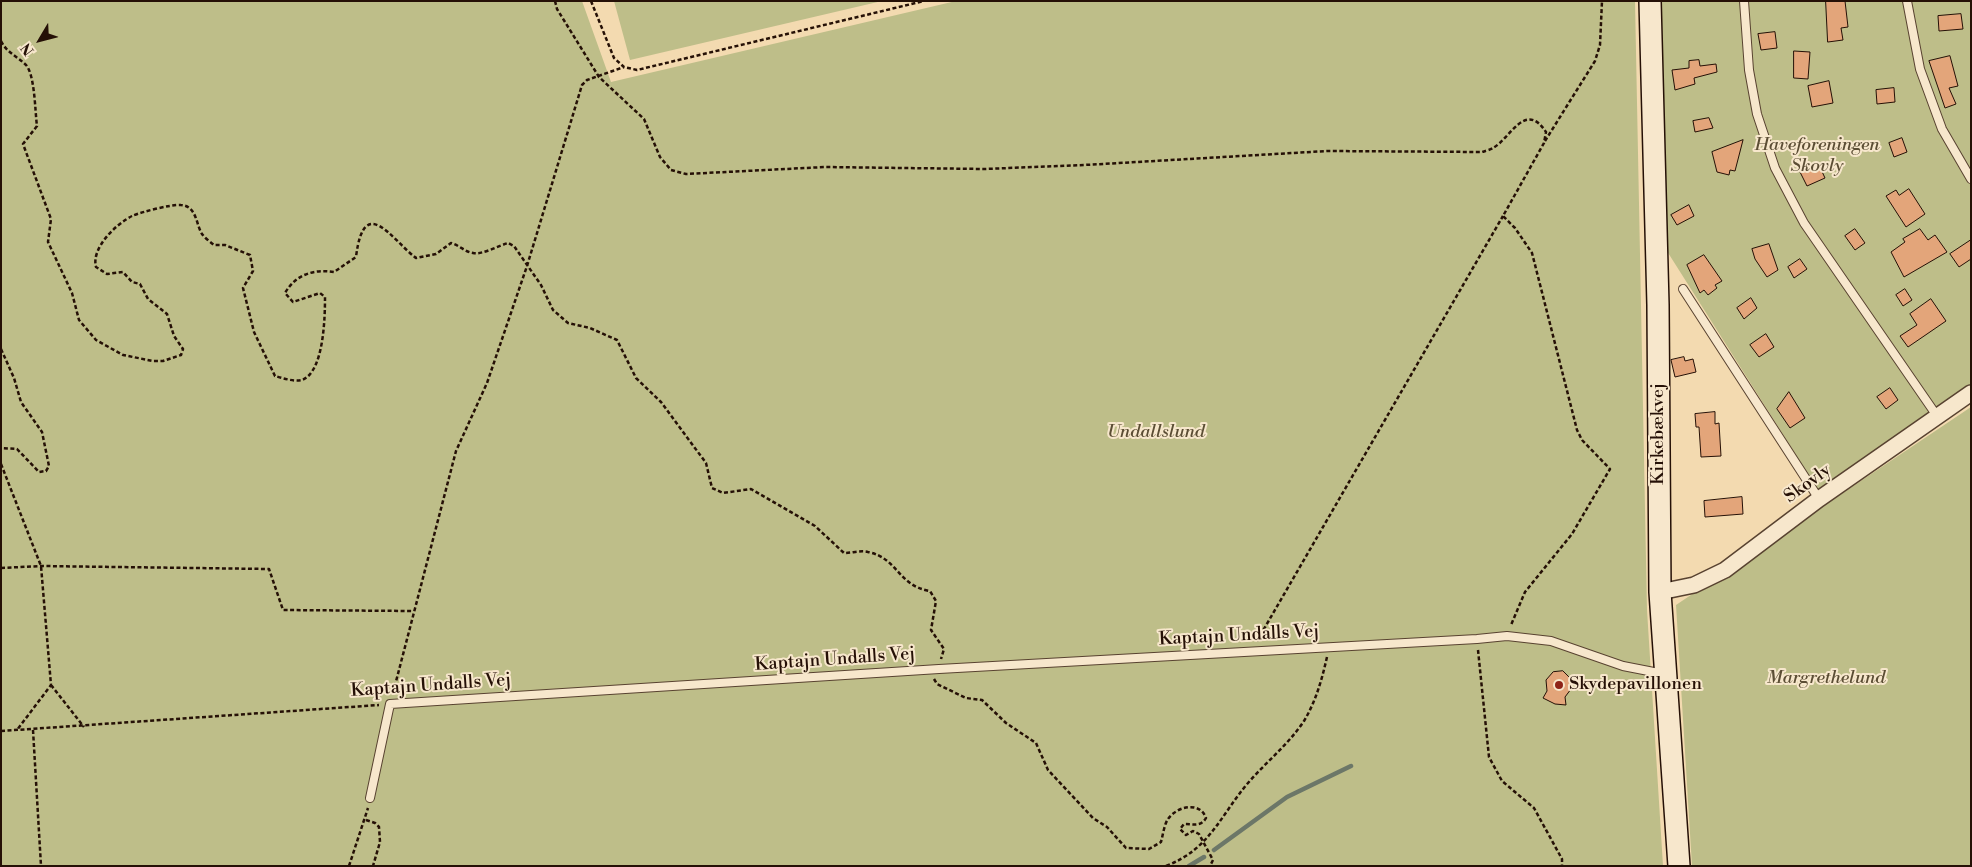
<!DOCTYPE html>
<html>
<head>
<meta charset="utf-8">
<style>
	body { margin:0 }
	#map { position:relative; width:1972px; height:867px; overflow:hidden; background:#f3dab0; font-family:"Libre Bodoni",serif }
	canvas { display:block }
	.frame { position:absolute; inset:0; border:2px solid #251006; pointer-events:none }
	.north { position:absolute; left:15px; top:15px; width:50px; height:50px; -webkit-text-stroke:4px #f7e7cc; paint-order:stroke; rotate:233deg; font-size:14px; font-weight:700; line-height:20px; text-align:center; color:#251006 }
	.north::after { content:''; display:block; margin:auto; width:18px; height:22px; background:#251006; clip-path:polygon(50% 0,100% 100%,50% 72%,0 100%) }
</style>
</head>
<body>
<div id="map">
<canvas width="1972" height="867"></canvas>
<div class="frame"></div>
<div class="north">N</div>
</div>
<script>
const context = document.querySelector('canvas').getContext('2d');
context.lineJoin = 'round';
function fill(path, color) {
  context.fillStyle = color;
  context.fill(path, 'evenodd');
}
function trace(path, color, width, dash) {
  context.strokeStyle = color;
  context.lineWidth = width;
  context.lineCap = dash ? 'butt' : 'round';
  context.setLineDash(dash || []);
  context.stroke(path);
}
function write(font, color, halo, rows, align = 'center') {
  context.font = font + ' "Libre Bodoni",serif';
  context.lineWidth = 4;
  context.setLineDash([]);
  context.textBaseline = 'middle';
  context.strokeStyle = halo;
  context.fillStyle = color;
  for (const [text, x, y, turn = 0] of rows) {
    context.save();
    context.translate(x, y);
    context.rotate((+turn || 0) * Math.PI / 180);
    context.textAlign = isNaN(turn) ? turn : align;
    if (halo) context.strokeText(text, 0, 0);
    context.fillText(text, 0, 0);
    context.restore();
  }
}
const green = new Path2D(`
	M 1,1 L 582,1 L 611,82 L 956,1 L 1635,1 L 1647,610 L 1663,866 L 1,866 Z
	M 614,1 L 882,1 L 630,60 Z
	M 1659,1 L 1971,1 L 1971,388 L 1820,493 L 1665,248 Z
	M 1971,407 L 1971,866 L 1692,866 L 1676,605 Z`);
const stream = new Path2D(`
	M 1214,850 L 1287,797 L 1351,766
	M 1189,866 L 1204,857`);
const building = new Path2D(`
	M 1826,1 L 1845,1 L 1848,27 L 1841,28 L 1843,40 L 1828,42 Z
	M 1961,14 L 1963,29 L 1939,31 L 1938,16 Z
	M 1775,32 L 1777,48 L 1761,50 L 1758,34 Z
	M 1794,51 L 1810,52 L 1808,79 L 1794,78 Z
	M 1950,56 L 1958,86 L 1949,88 L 1956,104 L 1945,108 L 1929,61 Z
	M 1699,60 L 1700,66 L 1716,64 L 1717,72 L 1694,78 L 1695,84 L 1675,90 L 1672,70 L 1689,68 L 1689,61 Z
	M 1829,81 L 1833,103 L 1812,107 L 1808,86 Z
	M 1894,88 L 1895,102 L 1877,104 L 1876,90 Z
	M 1709,118 L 1713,128 L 1695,132 L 1693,121 Z
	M 1902,138 L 1907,152 L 1894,157 L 1889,143 Z
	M 1743,140 L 1735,171 L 1730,170 L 1729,175 L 1717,172 L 1712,152 Z
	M 1818,163 L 1825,178 L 1807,186 L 1800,172 Z
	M 1909,189 L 1925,214 L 1906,227 L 1886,196 L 1896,190 L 1899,195 Z
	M 1689,205 L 1694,216 L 1677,225 L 1671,215 Z
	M 1855,229 L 1865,243 L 1855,250 L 1845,236 Z
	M 1920,229 L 1928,240 L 1935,235 L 1947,252 L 1904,277 L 1891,252 L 1905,242 L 1903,239 Z
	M 1971,240 L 1971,259 L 1959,267 L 1950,254 Z
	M 1769,244 L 1778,270 L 1767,277 L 1755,259 L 1752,249 Z
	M 1704,255 L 1722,281 L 1715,285 L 1717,288 L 1708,295 L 1704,290 L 1700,293 L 1687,265 Z
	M 1800,259 L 1807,269 L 1794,278 L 1788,267 Z
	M 1905,289 L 1912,300 L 1903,306 L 1896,295 Z
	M 1751,298 L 1757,308 L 1744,319 L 1737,308 Z
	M 1931,299 L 1946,321 L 1908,347 L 1900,336 L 1917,325 L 1910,314 Z
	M 1766,334 L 1774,347 L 1759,357 L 1750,345 Z
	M 1684,357 L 1685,361 L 1693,359 L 1696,372 L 1675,377 L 1671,360 Z
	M 1890,388 L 1898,400 L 1886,409 L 1877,397 Z
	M 1789,392 L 1805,418 L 1790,428 L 1777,409 Z
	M 1715,412 L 1715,424 L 1719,423 L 1721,456 L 1701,457 L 1699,427 L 1696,427 L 1695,414 Z
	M 1742,497 L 1743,514 L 1705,517 L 1704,501 Z
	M 1563,671 L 1570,678 L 1571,689 L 1565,697 L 1566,705 L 1555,704 L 1543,698 L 1547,691 L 1546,680 L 1553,672 Z`);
const path = new Path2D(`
	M 555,1 L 557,9 L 599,77 L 644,119 L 660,157 L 671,170 L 686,174 L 825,167 L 984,169 L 1084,165 L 1328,151 L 1482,152 C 1485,151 1490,150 1493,148 C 1511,138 1525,100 1546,132 L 1544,143 L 1503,216 L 1515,228 L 1532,253 L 1577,430 L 1582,440 L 1610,469 L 1572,534 L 1525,592 L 1511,625
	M 591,1 L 614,58 L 624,67 L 637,70 L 924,1
	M 1,41 C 7,53 17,56 26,65 C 35,75 35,112 37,126 L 23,144 L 51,219 L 48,242 L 72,293 L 79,320 L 96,340 L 123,355 L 153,361 L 163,361 L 181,355 L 183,349 L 174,336 L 167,314 L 148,299 L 140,284 L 132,282 L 123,272 L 107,274 L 96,267 C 91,248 116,224 132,216 C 141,212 172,204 181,205 C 197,206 196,225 202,234 C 205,238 210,242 214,245 L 225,245 L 250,255 L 253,271 L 243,288 L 254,332 L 275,376 C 282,378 294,382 302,380 C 324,372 325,317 325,297 L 320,293 L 293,302 L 285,293 C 296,274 314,269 334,272 L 356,257 C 364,192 392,240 416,258 L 436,254 L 451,243 C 459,245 465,252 473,253 C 482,255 498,246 508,243 L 514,246 L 541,285 L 553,310 L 568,323 L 590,328 L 617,340 L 636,378 L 661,402 L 706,463 L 712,488 L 723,493 L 751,489 L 815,526 L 844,553 C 852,553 861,550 868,552 C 898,558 898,586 930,591 L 936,601 L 931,630 L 944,649 L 941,659
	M 1545,141 L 1595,61 L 1600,45 L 1602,1
	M 1,349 L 14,378 L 21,402 L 42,432 L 49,466 L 46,471 L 39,472 L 17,449 L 1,448
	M 1,464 L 41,566 L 51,685 L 17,730
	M 1,568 L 41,566 L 269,569 L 283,610 L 412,611
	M 1257,641 L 1503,216
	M 1478,650 L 1489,757 L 1502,781 L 1534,808 L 1562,859 L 1562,866
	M 934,679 L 937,684 L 966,698 L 982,700 L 1006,723 L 1036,743 L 1048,770 L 1093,818 L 1107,827 L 1126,848 L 1149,849 L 1161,842 C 1163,835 1164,825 1168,819 C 1177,806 1200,801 1206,818 C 1201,827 1194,824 1184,824 L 1180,829 L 1186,835 L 1193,831 L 1199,834 L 1213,860 L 1210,866
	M 51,685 L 84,727
	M 393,693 L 456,451 L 487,383 L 527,266 L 582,85 L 587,80 L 624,67
	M 33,730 L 41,866
	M 1,731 L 379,705
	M 366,820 L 375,823 L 379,827 L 380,842 L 373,866
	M 349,866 L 368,808
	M 1166,866 C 1210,849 1220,816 1248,783 C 1266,762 1288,745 1304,721 C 1316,701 1322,679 1327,657`);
const lane = new Path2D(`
	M 1744,1 L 1749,70 L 1757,114 L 1775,168 L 1804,223 L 1937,416
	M 1907,1 L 1920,69 L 1942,129 L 1971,179
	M 1683,289 L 1819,499
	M 370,798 L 390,704 L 939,669 L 1477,639 L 1507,636 L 1551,641 L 1623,666 L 1664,674`);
const street = new Path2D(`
	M 1660,592 L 1694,585 L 1725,570 L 1819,499 L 1971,393`);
const secondary = new Path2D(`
	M 1650,1 L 1658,305 L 1660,592 L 1679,866`);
const markers = [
	[1559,685,5,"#8f2418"]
];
const parkNames = [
	["Haveforeningen",1817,146],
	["Skovly",1817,167],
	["Undallslund",1156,433],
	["Margrethelund",1826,679]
];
const streetNames = [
	["Kirkebækvej",1659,434,-90],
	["Skovly",1808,484,-36],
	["Kaptajn Undalls Vej",1239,636,-3],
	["Kaptajn Undalls Vej",835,660,-4],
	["Kaptajn Undalls Vej",431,686,-4]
];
const poiNames = [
	["Skydepavillonen",1569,685]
];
fill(green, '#bebe89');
trace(stream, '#6c7768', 4.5);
fill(building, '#e3a57a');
trace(building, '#251006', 1);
trace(lane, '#584230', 10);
trace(street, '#584230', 18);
trace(secondary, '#251006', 24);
trace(path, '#251006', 2.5, [4, 2.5]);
trace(lane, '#f7e7cc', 8);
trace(street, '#f7e7cc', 15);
trace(secondary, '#f7e7cc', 21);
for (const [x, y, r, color] of markers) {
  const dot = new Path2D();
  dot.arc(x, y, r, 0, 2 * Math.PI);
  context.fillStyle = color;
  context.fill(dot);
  trace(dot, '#f7e7cc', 2);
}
write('italic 18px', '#5b4d34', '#f7e7cc', parkNames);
write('18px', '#251006', '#f7e7cc', streetNames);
write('18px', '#251006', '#f7e7cc', poiNames, 'left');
</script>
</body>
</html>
